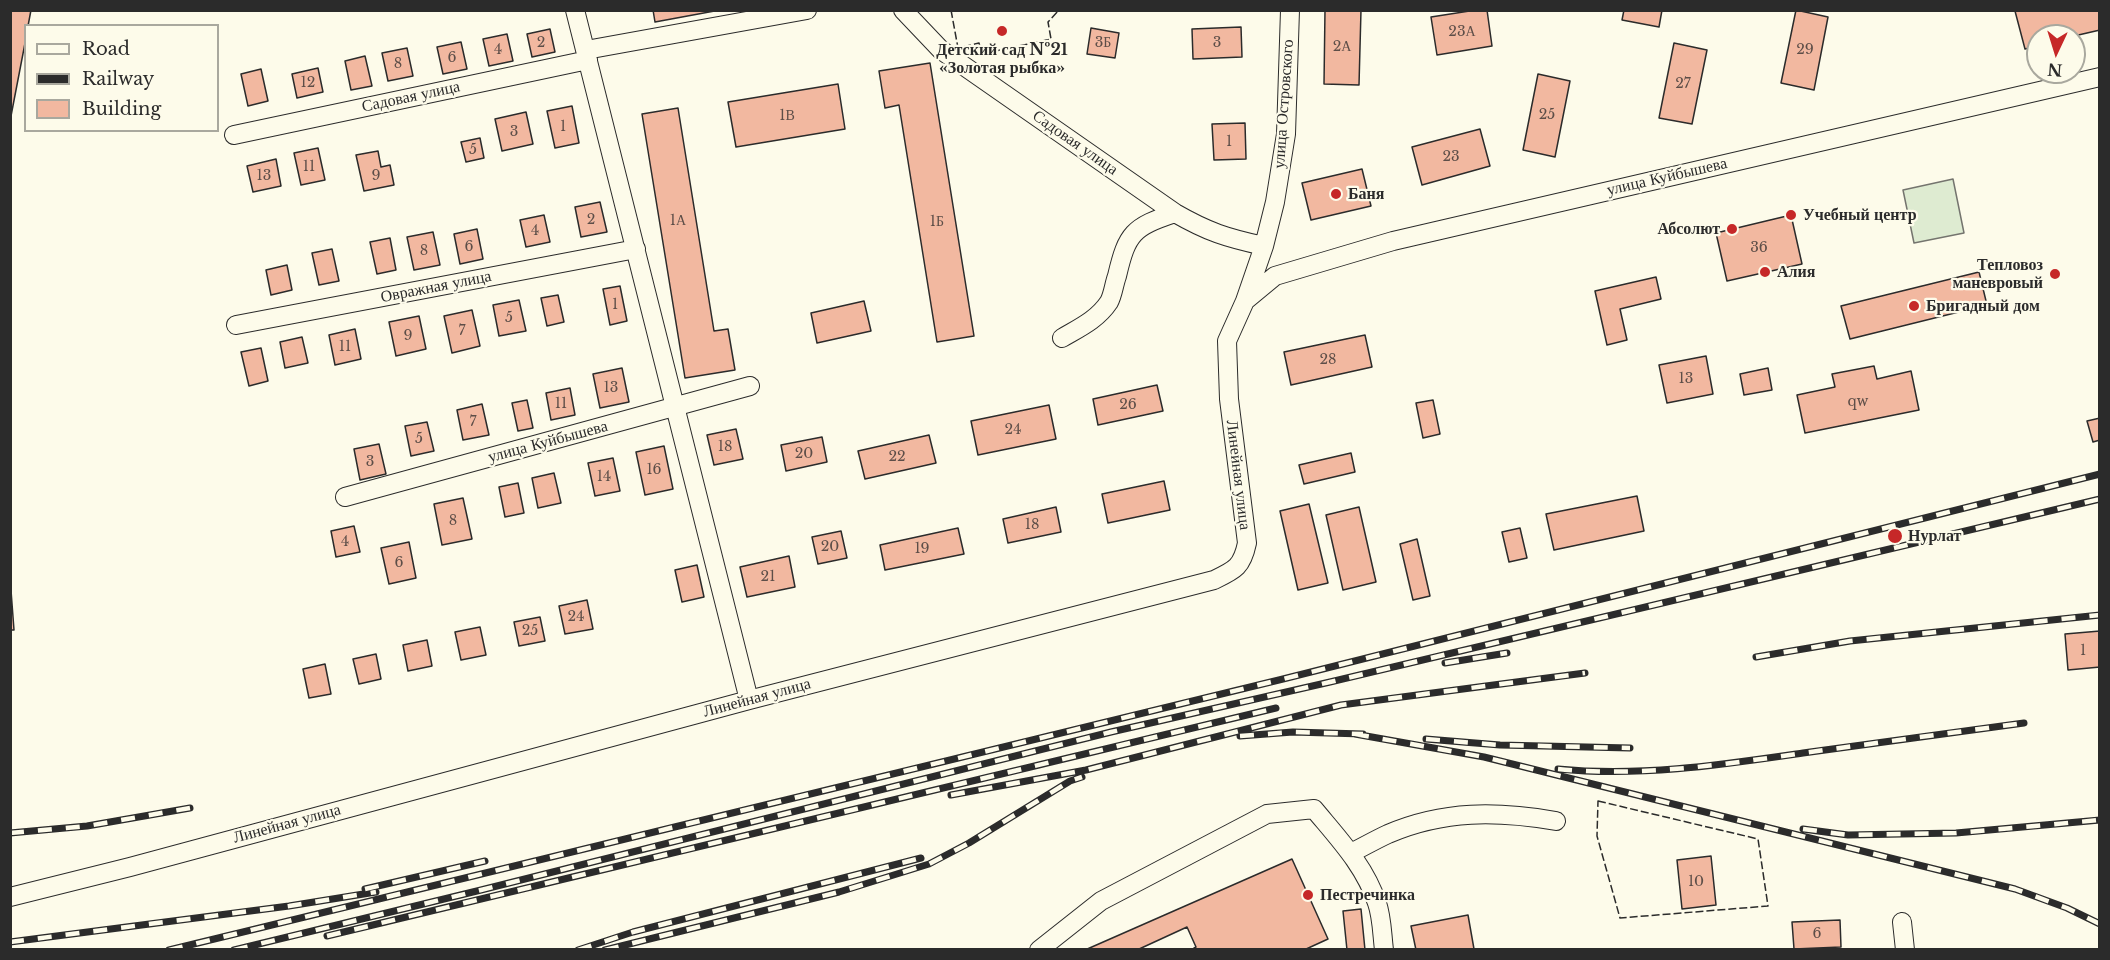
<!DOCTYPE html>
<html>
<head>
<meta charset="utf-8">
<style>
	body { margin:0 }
	#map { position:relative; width:2110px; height:960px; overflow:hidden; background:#fdfbea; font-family:"Libre Baskerville",serif }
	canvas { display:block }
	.frame { position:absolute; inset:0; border:12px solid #2b2b2b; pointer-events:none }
	.legend { position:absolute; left:24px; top:24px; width:195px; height:108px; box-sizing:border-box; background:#fdfbea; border:2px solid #a9a89e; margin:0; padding:8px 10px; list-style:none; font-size:18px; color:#2b2b2b }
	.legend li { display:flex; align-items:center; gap:12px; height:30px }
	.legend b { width:30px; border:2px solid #a9a89e }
	.north { position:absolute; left:2026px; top:24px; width:60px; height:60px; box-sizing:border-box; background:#fdfbea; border:2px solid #a9a89e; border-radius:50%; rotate:184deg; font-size:16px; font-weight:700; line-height:24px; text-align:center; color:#2b2b2b }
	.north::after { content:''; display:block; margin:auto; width:21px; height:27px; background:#c62828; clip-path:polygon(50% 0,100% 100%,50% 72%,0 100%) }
</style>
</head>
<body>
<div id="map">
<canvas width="2110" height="960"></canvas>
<div class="frame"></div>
<ul class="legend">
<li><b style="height:8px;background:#fdfbea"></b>Road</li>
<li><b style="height:8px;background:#2b2b2b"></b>Railway</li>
<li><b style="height:16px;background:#f2b8a0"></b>Building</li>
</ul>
<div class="north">N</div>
</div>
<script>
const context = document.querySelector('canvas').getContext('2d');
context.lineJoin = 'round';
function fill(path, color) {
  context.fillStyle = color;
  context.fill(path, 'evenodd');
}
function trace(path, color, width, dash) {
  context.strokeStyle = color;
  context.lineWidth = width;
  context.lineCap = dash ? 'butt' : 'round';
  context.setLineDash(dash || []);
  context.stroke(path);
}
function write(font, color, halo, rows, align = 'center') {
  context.font = font + ' "Libre Baskerville",serif';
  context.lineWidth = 4.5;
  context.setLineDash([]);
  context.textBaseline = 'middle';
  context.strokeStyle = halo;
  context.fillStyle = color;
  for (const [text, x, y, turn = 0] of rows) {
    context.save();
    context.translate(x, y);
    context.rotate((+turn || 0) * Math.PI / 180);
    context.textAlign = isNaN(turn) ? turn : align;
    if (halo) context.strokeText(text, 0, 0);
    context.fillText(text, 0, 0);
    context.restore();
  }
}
const green = new Path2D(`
	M 1953,179 L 1964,233 L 1914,243 L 1903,190 Z`);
const building = new Path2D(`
	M 10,10 L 31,10 L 28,26 L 26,26 L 26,38 L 11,116 Z
	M 653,10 L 720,10 L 655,22 Z
	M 1325,10 L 1361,10 L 1359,85 L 1324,84 Z
	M 1476,10 L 1487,10 L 1492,46 L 1437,55 L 1431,17 Z
	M 1624,10 L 1662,10 L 1659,27 L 1622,20 Z
	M 1796,10 L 1828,17 L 1814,90 L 1781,83 Z
	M 2018,10 L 2100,10 L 2100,30 L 2074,36 L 2038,36 L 2038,46 L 2025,49 L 2015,11 Z
	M 1241,27 L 1242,57 L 1193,59 L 1192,29 Z
	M 1091,28 L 1119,33 L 1115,58 L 1087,54 Z
	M 550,29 L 555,52 L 532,57 L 527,34 Z
	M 507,34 L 513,61 L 489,66 L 483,39 Z
	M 461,42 L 467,69 L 443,74 L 437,47 Z
	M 1674,43 L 1707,50 L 1692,124 L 1659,118 Z
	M 407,48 L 413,76 L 388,81 L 382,53 Z
	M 365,56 L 372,86 L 351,90 L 345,61 Z
	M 930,63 L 974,336 L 937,342 L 899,105 L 885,108 L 879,71 Z
	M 318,68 L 323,92 L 297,98 L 292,74 Z
	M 261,69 L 268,101 L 248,106 L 241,74 Z
	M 1538,74 L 1570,81 L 1555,157 L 1523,150 Z
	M 838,84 L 845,129 L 736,147 L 728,102 Z
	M 572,106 L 579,143 L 555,148 L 547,111 Z
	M 678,108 L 714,331 L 728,329 L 735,370 L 685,378 L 642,114 Z
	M 526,112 L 533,144 L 502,151 L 495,119 Z
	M 1245,123 L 1246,159 L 1214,160 L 1212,124 Z
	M 1480,129 L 1490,166 L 1422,185 L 1412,147 Z
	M 480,138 L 484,158 L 466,162 L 461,142 Z
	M 318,148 L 325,180 L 301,185 L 294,153 Z
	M 378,151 L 381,167 L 390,165 L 394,185 L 364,191 L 356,155 Z
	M 276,159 L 281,186 L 253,192 L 247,166 Z
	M 1362,169 L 1371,206 L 1311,220 L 1302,183 Z
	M 600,202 L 607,232 L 581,237 L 575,207 Z
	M 544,215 L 550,242 L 526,247 L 520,220 Z
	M 1791,215 L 1802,264 L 1727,281 L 1716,233 Z
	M 477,229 L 483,259 L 460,264 L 454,234 Z
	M 433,232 L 440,265 L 414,270 L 407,237 Z
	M 390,238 L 396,270 L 377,274 L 370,242 Z
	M 332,249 L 339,281 L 319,285 L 312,253 Z
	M 287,265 L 292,290 L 271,295 L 266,270 Z
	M 1979,272 L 1987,305 L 1850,339 L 1841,306 Z
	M 1656,277 L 1661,299 L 1620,309 L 1627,340 L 1607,345 L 1595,291 Z
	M 620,286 L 627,321 L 610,325 L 603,289 Z
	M 558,295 L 564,322 L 547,326 L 541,298 Z
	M 519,300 L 526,331 L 499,336 L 493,305 Z
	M 864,301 L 871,331 L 817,343 L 811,313 Z
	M 472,310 L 480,346 L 452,353 L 444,316 Z
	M 419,316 L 426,349 L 396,356 L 389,322 Z
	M 355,329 L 361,359 L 335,365 L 329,335 Z
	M 1365,335 L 1372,367 L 1291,385 L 1284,352 Z
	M 302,337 L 308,363 L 285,368 L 280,342 Z
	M 261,348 L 268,381 L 249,386 L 241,352 Z
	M 1706,356 L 1713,394 L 1667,403 L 1659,365 Z
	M 1874,366 L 1877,379 L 1911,371 L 1919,410 L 1805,433 L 1797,395 L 1835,387 L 1832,374 Z
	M 622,368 L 629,402 L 600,408 L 593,374 Z
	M 1768,368 L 1772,390 L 1744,395 L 1740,374 Z
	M 1157,385 L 1163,411 L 1098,425 L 1093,399 Z
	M 570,388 L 575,415 L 551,420 L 546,393 Z
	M 527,400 L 533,428 L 518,431 L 512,403 Z
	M 1433,400 L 1440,434 L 1423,438 L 1416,403 Z
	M 482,404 L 489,435 L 463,440 L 457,410 Z
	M 1049,405 L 1056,439 L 978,455 L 971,421 Z
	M 2100,418 L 2100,440 L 2093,442 L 2087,421 Z
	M 427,422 L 434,451 L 411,456 L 405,426 Z
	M 736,429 L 743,459 L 714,465 L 707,435 Z
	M 929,435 L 936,463 L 865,479 L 858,451 Z
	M 822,437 L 827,462 L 786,471 L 781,445 Z
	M 379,444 L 386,474 L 360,480 L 354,449 Z
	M 664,446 L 673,489 L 645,495 L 636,452 Z
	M 1351,453 L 1355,472 L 1304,484 L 1299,465 Z
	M 613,458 L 620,491 L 595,496 L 588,463 Z
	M 554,473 L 561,503 L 538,508 L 532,478 Z
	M 1164,481 L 1170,510 L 1108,523 L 1102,494 Z
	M 518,483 L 524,513 L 505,517 L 499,487 Z
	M 1637,496 L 1644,531 L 1554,550 L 1546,514 Z
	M 463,498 L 472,539 L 442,545 L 434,504 Z
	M 1309,504 L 1328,583 L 1298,590 L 1280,511 Z
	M 1056,507 L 1061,532 L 1008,543 L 1003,519 Z
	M 1359,507 L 1376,582 L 1343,590 L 1326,515 Z
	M 354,526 L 360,552 L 336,557 L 331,531 Z
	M 958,528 L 964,554 L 885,570 L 880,545 Z
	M 1520,528 L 1527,558 L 1509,562 L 1502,532 Z
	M 841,531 L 847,558 L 818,564 L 812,537 Z
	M 1417,539 L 1430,596 L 1413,600 L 1400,544 Z
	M 409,542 L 416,578 L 389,584 L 381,548 Z
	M 789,556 L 795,587 L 747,597 L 740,567 Z
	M 697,565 L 704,597 L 682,602 L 675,570 Z
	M 10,577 L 14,630 L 10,630 Z
	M 587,600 L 593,629 L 565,634 L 559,606 Z
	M 540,617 L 545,641 L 519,646 L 514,622 Z
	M 480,627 L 486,655 L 461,660 L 455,632 Z
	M 2100,631 L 2100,667 L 2068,670 L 2065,634 Z
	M 427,640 L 432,666 L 408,671 L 403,645 Z
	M 376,654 L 381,679 L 359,684 L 353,659 Z
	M 325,664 L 331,694 L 309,698 L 303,669 Z
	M 1711,856 L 1716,905 L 1682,909 L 1677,860 Z
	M 1292,859 L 1328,939 L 1304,950 L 1191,950 L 1196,947 L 1187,927 L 1137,950 L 1085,950 Z
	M 1361,909 L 1365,950 L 1347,950 L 1343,911 Z
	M 1468,915 L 1474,949 L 1416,950 L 1411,926 Z
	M 1840,920 L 1841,947 L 1794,949 L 1792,922 Z`);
const minor = new Path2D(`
	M 575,10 L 749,700
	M 903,10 L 941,50 L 1175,213 C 1208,232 1227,238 1264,246
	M 586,50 L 807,10
	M 234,135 L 588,60
	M 1246,300 L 1275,276 L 1393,241 L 2100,77
	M 236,325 L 636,249
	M 1062,338 C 1079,328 1097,320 1109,302 C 1113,295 1114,284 1117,276 C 1127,233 1133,227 1175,213
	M 345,497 L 750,386
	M 1351,853 C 1363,847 1375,840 1388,834 C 1444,810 1497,811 1556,821
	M 10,897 L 130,867 L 749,700 L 1214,580 C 1235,570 1242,567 1247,543 L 1229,399 L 1227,341 L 1245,301 L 1264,246 L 1275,202 L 1286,134 L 1290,10
	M 1902,922 L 1905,950
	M 1039,950 L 1101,901 L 1267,814 L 1314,809 C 1338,838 1365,866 1377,903 C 1382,917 1382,934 1384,950`);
const rail = new Path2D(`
	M 1756,657 L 1850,641 L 2100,615
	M 1445,663 L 1507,653
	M 1355,734 L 1484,757 L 2015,889 L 2067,908 L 2100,924
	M 1240,736 L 1293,732 L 1363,734
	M 1426,739 L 1500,745 L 1630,748
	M 1558,769 C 1641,777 1720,765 1803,753 C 1876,743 1950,733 2024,723
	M 951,795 L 1086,770 L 1341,705 L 1585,673
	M 1803,829 L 1848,835 L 1956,833 L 2100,820
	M 10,833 L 87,826 L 190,808
	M 365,889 L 485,861
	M 327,936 L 1276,708
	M 10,942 L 289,906 L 376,892
	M 169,950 L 1283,679 L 2100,474
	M 234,950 L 481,890 L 1111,732 L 1330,682 L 2100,499
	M 578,950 L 633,932 L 921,858
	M 605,950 L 839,892 L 929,864 L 969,843 L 1070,781 L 1082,777`);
const fence = new Path2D(`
	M 951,10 L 958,48 L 979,43 L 982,54 L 1051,39 L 1048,22 L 1059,10
	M 1598,801 L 1758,839 L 1768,906 L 1620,918 L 1597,836 Z`);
const markers = [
	[1002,31,6,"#c62828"],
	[1336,194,6,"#c62828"],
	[1791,215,6,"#c62828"],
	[1732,229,6,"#c62828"],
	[1765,272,6,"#c62828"],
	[2055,274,6,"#c62828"],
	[1914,306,6,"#c62828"],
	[1895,536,8,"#c62828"],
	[1308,895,6,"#c62828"]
];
const numberNames = [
	["23А",1462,32],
	["2",541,43],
	["3Б",1103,43],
	["3",1217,43],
	["2А",1342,47],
	["4",498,50],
	["29",1805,50],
	["6",452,58],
	["8",398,64],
	["12",308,83],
	["27",1683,84],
	["25",1547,115],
	["1В",787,116],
	["1",563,127],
	["3",514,132],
	["1",1229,142],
	["5",473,150],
	["23",1451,157],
	["11",309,167],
	["13",264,176],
	["9",376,176],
	["2",591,220],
	["1А",678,221],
	["1Б",937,222],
	["4",535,231],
	["6",469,247],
	["36",1759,248],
	["8",424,251],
	["1",615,305],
	["5",509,318],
	["7",462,331],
	["9",408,336],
	["11",345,347],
	["28",1328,360],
	["13",1686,379],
	["13",611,388],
	["qw",1858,402],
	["11",561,404],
	["26",1128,405],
	["7",473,422],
	["24",1013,430],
	["5",419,439],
	["18",725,447],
	["20",804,454],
	["22",897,457],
	["3",370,462],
	["16",654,470],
	["14",604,477],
	["8",453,521],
	["18",1032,525],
	["4",345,542],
	["20",830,547],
	["19",922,549],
	["6",399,563],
	["21",768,577],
	["24",576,617],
	["25",530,631],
	["1",2083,651],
	["10",1696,882],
	["6",1817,934]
];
const poiNames = [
	["Детский сад №21",1002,50,"center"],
	["«Золотая рыбка»",1002,68,"center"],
	["Баня",1348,194],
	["Учебный центр",1803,215],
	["Абсолют",1720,229,"right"],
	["Тепловоз",2043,265,"right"],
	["маневровый",2043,283,"right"],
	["Алия",1777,272],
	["Бригадный дом",1926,306],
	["Нурлат",1908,536],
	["Пестречинка",1320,895]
];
const streetNames = [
	["Садовая улица",411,97,-12],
	["улица Островского",1284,104,-86],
	["Садовая улица",1075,143,35],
	["улица Куйбышева",1667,177,-13],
	["Овражная улица",436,287,-11],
	["улица Куйбышева",548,442,-15],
	["Линейная улица",1238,475,83],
	["Линейная улица",757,698,-15],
	["Линейная улица",287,824,-15]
];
fill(green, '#deebd1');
trace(green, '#74746e', 1.5);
fill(building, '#f2b8a0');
trace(building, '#2b2b2b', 1.5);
trace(minor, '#2b2b2b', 20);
trace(minor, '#fdfbea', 18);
trace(rail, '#2b2b2b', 7);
trace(rail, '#fdfbea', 4.5, [14]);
trace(fence, '#2b2b2b', 1.5, [8, 3]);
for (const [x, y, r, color] of markers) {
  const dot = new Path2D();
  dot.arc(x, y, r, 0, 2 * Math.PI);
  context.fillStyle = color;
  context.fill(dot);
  trace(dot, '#fdfbea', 2);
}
write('14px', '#5d4e48', null, numberNames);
write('bold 16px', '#2b2b2b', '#fdfbea', poiNames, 'left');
write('16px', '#2b2b2b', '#fdfbea', streetNames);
</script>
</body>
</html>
